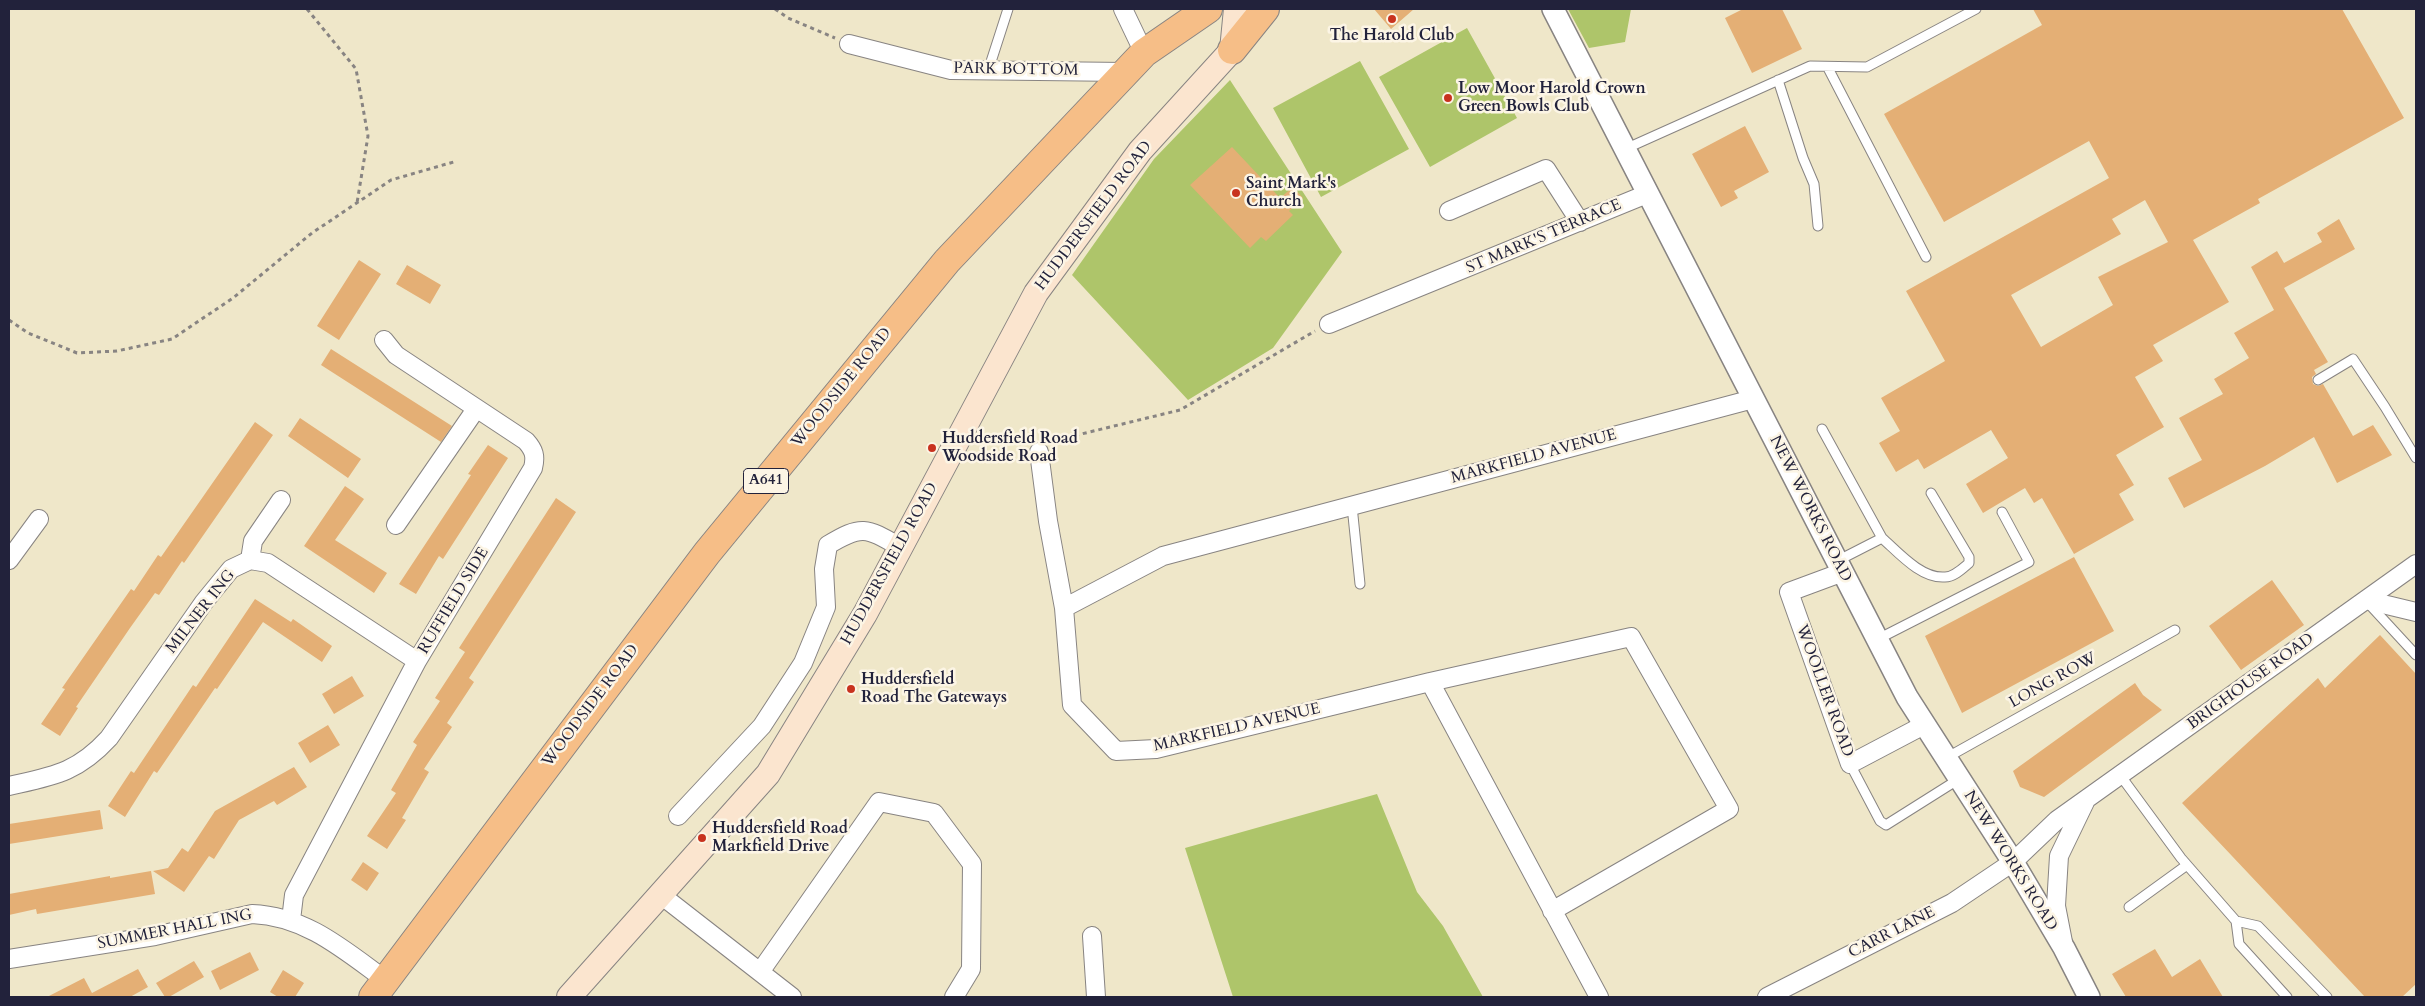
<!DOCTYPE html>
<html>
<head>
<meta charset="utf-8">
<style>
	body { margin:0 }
	#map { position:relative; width:2425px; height:1006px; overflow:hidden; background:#efe7c9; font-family:Cardo,serif }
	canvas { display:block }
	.frame { position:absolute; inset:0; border:10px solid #22223b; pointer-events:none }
</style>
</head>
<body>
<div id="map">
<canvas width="2425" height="1006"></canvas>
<div class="frame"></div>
</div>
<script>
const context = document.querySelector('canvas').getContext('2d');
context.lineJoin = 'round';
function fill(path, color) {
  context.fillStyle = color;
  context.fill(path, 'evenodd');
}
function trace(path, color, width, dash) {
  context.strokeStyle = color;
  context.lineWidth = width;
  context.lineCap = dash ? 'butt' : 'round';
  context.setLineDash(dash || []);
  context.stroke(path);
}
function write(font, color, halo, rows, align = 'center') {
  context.font = font + ' Cardo,serif';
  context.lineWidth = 5;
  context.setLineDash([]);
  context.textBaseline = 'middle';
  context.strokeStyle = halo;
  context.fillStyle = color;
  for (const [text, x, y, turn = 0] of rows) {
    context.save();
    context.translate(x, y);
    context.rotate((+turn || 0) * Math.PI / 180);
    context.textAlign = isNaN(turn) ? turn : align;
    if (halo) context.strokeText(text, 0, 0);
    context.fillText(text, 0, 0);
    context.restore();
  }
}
const green = new Path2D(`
	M 1568,9 L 1631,9 L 1625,42 L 1589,48 Z
	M 1467,28 L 1517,118 L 1430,167 L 1379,77 Z
	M 1360,61 L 1409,149 L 1321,197 L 1273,108 Z
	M 1230,80 L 1342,252 L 1273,348 L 1188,400 L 1072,275 L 1154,159 Z
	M 1377,794 L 1417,892 L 1443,926 L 1483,997 L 1233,997 L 1185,848 Z`);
const building = new Path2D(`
	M 1374,9 L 1414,9 L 1391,29 Z
	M 1743,9 L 1782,9 L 1802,49 L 1752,73 L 1725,18 Z
	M 2033,9 L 2342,9 L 2404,118 L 2258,199 L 2260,203 L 2193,240 L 2229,302 L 2153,345 L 2163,361 L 2135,377 L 2164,427 L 2116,455 L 2134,485 L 2119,494 L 2134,520 L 2074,554 L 2042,498 L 2034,503 L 2025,488 L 1983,513 L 1966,484 L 2008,458 L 1991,430 L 1924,469 L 1918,459 L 1896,472 L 1879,443 L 1900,431 L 1881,398 L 1945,361 L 1906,291 L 2109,178 L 2089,141 L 1944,222 L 1884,114 L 2042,25 ZM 2145,200 L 2168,242 L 2098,277 L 2113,305 L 2041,347 L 2011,295 L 2121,234 L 2112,219 Z
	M 1745,126 L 1769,172 L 1734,191 L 1738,198 L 1721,207 L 1692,154 Z
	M 1232,147 L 1280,198 L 1293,187 L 1303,198 L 1289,211 L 1293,215 L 1266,241 L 1261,237 L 1250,248 L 1190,185 Z
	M 2339,219 L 2355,249 L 2284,288 L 2328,362 L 2314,370 L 2316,374 L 2312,377 L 2313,384 L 2318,386 L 2323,384 L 2353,436 L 2373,425 L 2392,455 L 2337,483 L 2314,437 L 2265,466 L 2184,508 L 2168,478 L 2202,460 L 2179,418 L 2223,394 L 2214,379 L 2249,358 L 2234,333 L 2274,310 L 2251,267 L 2277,251 L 2284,263 L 2322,242 L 2317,233 Z
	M 359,260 L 381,274 L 339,340 L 317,326 Z
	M 407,265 L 441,285 L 430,304 L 396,284 Z
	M 331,349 L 452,426 L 441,442 L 321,365 Z
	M 300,418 L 361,459 L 348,478 L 288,436 Z
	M 255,422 L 273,435 L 184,563 L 182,561 L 159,595 L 155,593 L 130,628 L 76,707 L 78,708 L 60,736 L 41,724 L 65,689 L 62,688 L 131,589 L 134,591 L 158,555 L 161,557 Z
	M 488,445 L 508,458 L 443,559 L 439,556 L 416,594 L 399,584 L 471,475 L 468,474 Z
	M 345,486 L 364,499 L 335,540 L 387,573 L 374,593 L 304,546 Z
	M 556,498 L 576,512 L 469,678 L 474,682 L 447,723 L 452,727 L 424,769 L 429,772 L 402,818 L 406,820 L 387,849 L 367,836 L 396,793 L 391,790 L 417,745 L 413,742 L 440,701 L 435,698 L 465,652 L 459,648 Z
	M 2074,557 L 2114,631 L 1962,713 L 1925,636 Z
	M 2272,580 L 2304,625 L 2241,670 L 2209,626 Z
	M 255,599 L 291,622 L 293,619 L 332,646 L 322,662 L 263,622 L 217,689 L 215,688 L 157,773 L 154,771 L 125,817 L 108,806 L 131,771 L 134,773 L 193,685 L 196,687 Z
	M 2380,635 L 2416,674 L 2416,984 L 2402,997 L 2365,997 L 2182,803 L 2318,678 L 2325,688 Z
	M 352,676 L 364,696 L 334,714 L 322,694 Z
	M 2135,683 L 2143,695 L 2162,710 L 2044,797 L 2020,787 L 2013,771 Z
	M 328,725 L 340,745 L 310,763 L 298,743 Z
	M 294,767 L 307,787 L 277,805 L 274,801 L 239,820 L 214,859 L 209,856 L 184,892 L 153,871 L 168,868 L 182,848 L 188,852 L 215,811 Z
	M 100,810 L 103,829 L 9,844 L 9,824 Z
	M 363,862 L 379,873 L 367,891 L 351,880 Z
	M 151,871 L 155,894 L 37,914 L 36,909 L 9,915 L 9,894 L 110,876 L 110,878 Z
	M 2155,949 L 2172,977 L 2200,959 L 2223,997 L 2126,997 L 2112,974 Z
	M 250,952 L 259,970 L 220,990 L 211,971 Z
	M 194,961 L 204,977 L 169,997 L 165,997 L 156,983 Z
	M 138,969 L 148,987 L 130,997 L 47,997 L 84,978 L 92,993 Z
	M 283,970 L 304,983 L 295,997 L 278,997 L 270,992 Z`);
const path = new Path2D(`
	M 307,9 L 356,69 L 368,136 L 357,203
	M 775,9 L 788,18 L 835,38
	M 9,320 L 28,333 L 77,353 L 117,351 L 172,339 L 233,298 L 312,233 L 391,180 L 457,161
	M 1053,445 L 1073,436 L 1180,410 L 1315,331`);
const service = new Path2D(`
	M 1828,68 L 1926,257
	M 988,71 L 1008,9
	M 1778,80 L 1803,158 L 1814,184 L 1818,226
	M 1625,149 L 1810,66 L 1867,67 L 1976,9
	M 2318,380 L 2353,359 L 2385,407 L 2416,458
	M 1822,429 L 1882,538 L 1837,561
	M 1352,506 L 1360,584
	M 1882,538 C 1898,552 1921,579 1945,577 C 1954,577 1962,569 1969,563 L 1969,557 L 1931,493
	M 2369,604 L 2416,655
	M 1878,639 L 2029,562 L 2002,512
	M 1946,758 L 2175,630
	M 1850,764 L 1880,821 L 1886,825 L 1959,779
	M 2120,775 L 2181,858 L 2236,921 L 2258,926 L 2327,997
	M 2129,907 L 2187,865
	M 2236,921 L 2239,944 L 2287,997`);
const minor = new Path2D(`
	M 1123,9 L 1144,53
	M 849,44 L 951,70 L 1126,72
	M 1449,211 L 1546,169 L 1580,222
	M 1329,324 L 1647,194
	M 1039,452 L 1048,521 L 1064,608
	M 396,525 L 476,409
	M 9,560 L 39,519
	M 250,560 L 253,541 L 281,500
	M 1843,572 L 1789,592 L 1850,764 L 1924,725
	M 2366,600 L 2416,612
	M 1430,682 L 1631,637 L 1729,809 L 1552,911
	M 9,786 C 53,776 77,773 109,738 L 204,602 L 231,569 L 250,560 L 268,563 L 417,661
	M 678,816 L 762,726 L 803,663 L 826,607 L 824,569 L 828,545 C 862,524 867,528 900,547
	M 661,895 L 792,997
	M 291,920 L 294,895 L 417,661 L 533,468 C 536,456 534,450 526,441 L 396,355 L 384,340
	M 1092,936 L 1096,997
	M 2063,942 L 2056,906 L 2059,856 L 2085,802
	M 9,959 L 155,936 L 252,914 C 305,916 343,949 384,979
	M 760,972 L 879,802 L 934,813 L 972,864 L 971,969 L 954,997
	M 1599,997 L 1430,682 L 1156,749 L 1116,751 L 1072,705 L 1064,608 L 1163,556 L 1753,399
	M 1767,997 L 1952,903 L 2013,862 L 2057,820 L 2416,564`);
const tertiary = new Path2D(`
	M 1553,9 L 1907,697 L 2013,862 L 2064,948 L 2089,997`);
const secondary = new Path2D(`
	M 569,997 L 768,774 L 865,614 L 1036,293 L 1140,151 L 1232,50 L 1236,9`);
const primary = new Path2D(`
	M 1232,50 L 1265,9
	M 373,997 L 707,553 L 947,261 L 1144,53 L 1208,9`);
const markers = [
	[1392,19,5,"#c8321e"],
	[1448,98,5,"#c8321e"],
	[1236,193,5,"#c8321e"],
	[932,448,5,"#c8321e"],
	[851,689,5,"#c8321e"],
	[702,838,5,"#c8321e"]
];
const shields = [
	[766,481,45]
];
const shieldNames = [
	["A641",766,481]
];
const poiNames = [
	["The Harold Club",1392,36,"center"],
	["Low Moor Harold Crown",1458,89],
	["Green Bowls Club",1458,107],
	["Saint Mark's",1246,184],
	["Church",1246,202],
	["Huddersfield Road",942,439],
	["Woodside Road",942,457],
	["Huddersfield",861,680],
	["Road The Gateways",861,698],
	["Huddersfield Road",712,829],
	["Markfield Drive",712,847]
];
const streetNames = [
	["PARK BOTTOM",1016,70,1],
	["HUDDERSFIELD ROAD",1094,216,-53],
	["ST MARK'S TERRACE",1544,237,-23],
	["WOODSIDE ROAD",842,388,-51],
	["MARKFIELD AVENUE",1534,457,-15],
	["NEW WORKS ROAD",1810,509,63],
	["HUDDERSFIELD ROAD",890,564,-61],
	["RUFFIELD SIDE",454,601,-59],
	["MILNER ING",201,612,-52],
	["LONG ROW",2053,681,-29],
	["BRIGHOUSE ROAD",2251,682,-36],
	["WOOLLER ROAD",1824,691,70],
	["WOODSIDE ROAD",591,706,-53],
	["MARKFIELD AVENUE",1237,728,-13],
	["NEW WORKS ROAD",2010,861,58],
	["SUMMER HALL ING",175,930,-11],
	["CARR LANE",1892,933,-27]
];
fill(green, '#aec56a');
fill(building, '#e4af75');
trace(service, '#888482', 11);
trace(minor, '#888482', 20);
trace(tertiary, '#888482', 24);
trace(secondary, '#888482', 26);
trace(primary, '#888482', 30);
trace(path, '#888482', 3, [4, 4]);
trace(service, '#fff', 9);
trace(minor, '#fff', 18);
trace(tertiary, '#fff', 21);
trace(secondary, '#fbe5cf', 24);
trace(primary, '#f6be87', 28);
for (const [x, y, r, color] of markers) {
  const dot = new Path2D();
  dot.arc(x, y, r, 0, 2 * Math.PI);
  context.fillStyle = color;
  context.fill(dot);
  trace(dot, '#fcf5e5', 2);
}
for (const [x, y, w] of shields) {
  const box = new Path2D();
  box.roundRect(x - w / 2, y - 12.5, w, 25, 4);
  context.fillStyle = '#fcf5e5';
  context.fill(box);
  trace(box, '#22223b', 1);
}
write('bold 15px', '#22223b', null, shieldNames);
write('bold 16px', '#22223b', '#fcf5e5', poiNames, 'left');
write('16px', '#22223b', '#fcf5e5', streetNames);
</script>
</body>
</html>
